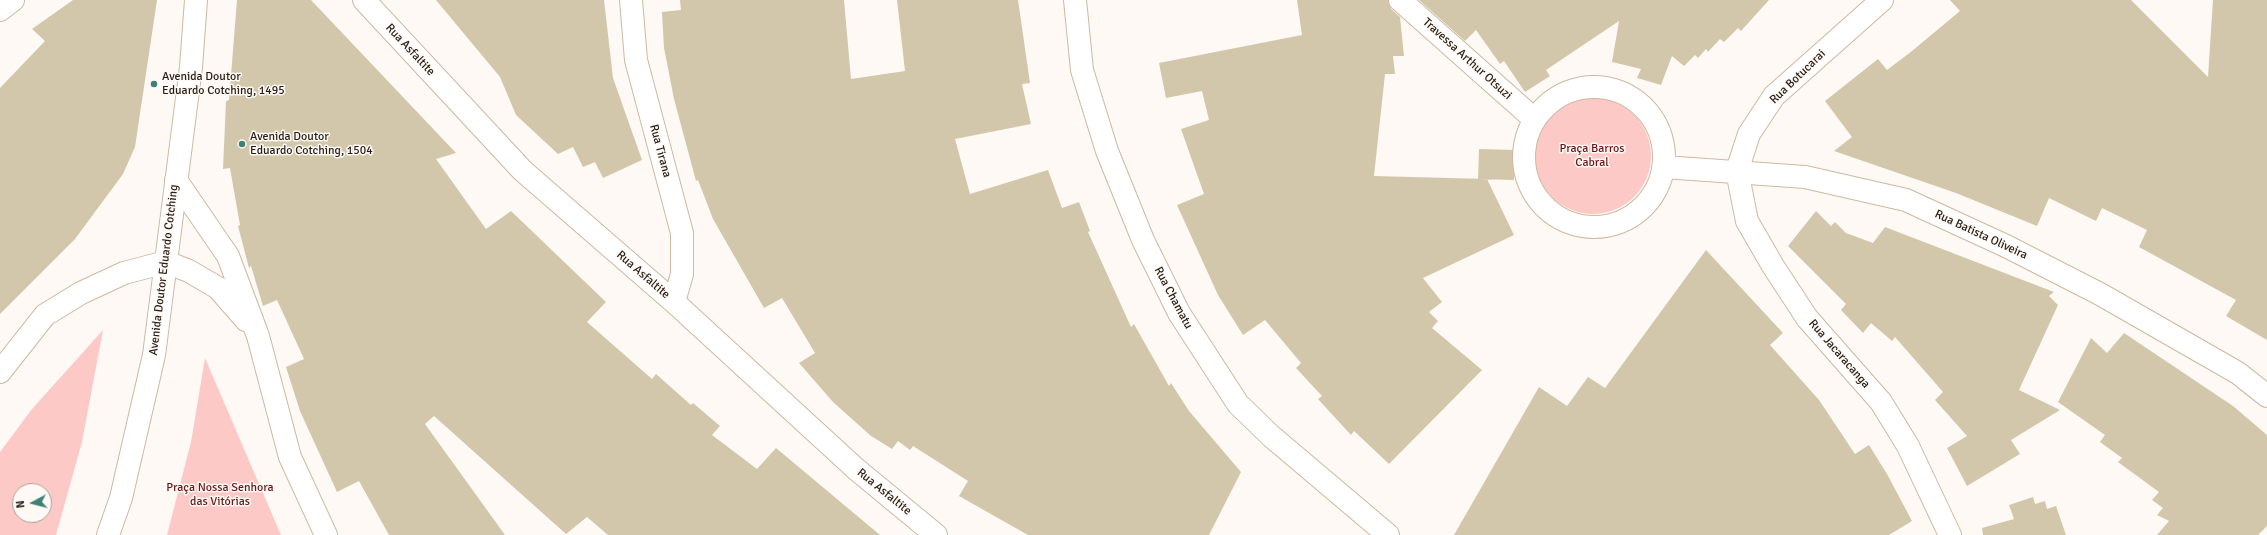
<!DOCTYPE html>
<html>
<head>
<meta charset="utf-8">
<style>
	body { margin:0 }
	#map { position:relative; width:2267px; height:535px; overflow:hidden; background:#fef9f4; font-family:Signika,sans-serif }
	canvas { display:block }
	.north { position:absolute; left:12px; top:483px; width:40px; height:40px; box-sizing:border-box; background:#fef9f4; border:1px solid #a8a19b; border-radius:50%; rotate:263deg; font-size:11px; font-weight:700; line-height:16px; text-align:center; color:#271e16 }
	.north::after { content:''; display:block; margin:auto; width:14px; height:18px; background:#3e8276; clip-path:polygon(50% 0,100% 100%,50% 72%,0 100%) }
</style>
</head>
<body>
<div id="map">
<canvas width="2267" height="535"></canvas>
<div class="north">N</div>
</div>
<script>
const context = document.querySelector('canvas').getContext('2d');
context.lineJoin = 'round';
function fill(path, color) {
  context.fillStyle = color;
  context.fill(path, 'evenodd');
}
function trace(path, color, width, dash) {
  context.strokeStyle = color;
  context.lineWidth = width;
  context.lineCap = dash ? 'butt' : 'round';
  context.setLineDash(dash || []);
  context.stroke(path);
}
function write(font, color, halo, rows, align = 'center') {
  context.font = font + ' Signika,sans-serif';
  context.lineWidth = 3;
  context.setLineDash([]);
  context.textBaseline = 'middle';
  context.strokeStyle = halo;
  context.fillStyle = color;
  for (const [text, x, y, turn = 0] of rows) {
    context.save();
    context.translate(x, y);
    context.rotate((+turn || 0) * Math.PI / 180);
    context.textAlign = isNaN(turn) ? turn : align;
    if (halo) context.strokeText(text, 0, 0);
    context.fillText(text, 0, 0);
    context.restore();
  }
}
const green = new Path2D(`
	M1535 156a58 58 0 1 1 116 0a58 58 0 1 1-116 0Z
	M 103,330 L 82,442 L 56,535 L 0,535 L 0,452 L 32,409 ZM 20,491 L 44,491 L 44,515 L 20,515 Z
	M 205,358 L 281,535 L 167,535 L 191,442 Z`);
const building = new Path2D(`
	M 73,0 L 157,0 L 135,147 L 123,174 L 75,239 L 0,314 L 0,88 L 45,41 L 32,29 Z
	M 237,0 L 311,0 L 456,153 L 436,159 L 486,229 L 511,211 L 606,302 L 587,322 L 652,379 L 656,374 L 691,405 L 693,403 L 720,426 L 712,435 L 757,469 L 776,448 L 880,535 L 608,535 L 587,517 L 566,534 L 434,416 L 425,424 L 505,535 L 389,535 L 359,481 L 337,492 L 300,411 L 286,367 L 304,359 L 277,300 L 263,306 L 251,266 L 249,268 L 238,226 L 240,225 L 230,168 L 223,169 L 226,101 L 229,100 Z
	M 436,0 L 604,0 L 613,78 L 642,160 L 603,178 L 595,162 L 583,167 L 573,147 L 558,154 L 516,115 L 500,77 Z
	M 680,0 L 844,0 L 851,79 L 905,71 L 897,0 L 1018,0 L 1030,83 L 1022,84 L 1031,124 L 955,139 L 970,194 L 1048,170 L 1062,208 L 1079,202 L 1090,231 L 1088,232 L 1131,327 L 1134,324 L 1169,386 L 1171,383 L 1189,411 L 1241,472 L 1209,535 L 1028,535 L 959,496 L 968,481 L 913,446 L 910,450 L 898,441 L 892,449 L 871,436 L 833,402 L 799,363 L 815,353 L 782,298 L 764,308 L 713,219 L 698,180 L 696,181 L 674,99 L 664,48 L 662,12 L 681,10 Z
	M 1297,0 L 1388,0 L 1391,9 L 1400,17 L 1404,56 L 1393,56 L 1395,74 L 1385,74 L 1374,176 L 1487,179 L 1514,235 L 1423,278 L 1442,302 L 1429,312 L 1438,321 L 1432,328 L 1482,370 L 1389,464 L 1354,431 L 1351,435 L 1318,399 L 1322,396 L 1296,368 L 1301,363 L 1265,320 L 1243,335 L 1218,295 L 1177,205 L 1204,194 L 1181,129 L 1209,120 L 1202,91 L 1166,98 L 1159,63 L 1302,35 Z
	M 1419,0 L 1769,0 L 1741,31 L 1738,28 L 1724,42 L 1720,39 L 1708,52 L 1706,49 L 1698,58 L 1695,55 L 1684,66 L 1672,56 L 1661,85 L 1637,78 L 1641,69 L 1612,62 L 1619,21 L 1546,70 L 1550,76 L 1525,92 L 1504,61 L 1500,64 L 1476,30 L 1465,41 Z
	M 1950,0 L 2131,0 L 2208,77 L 2213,0 L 2267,0 L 2267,340 L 2226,316 L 2236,300 L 2139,247 L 2147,230 L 2102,208 L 2096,221 L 2049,198 L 2037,226 L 1956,193 L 1834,151 L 1852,137 L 1825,101 L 1878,59 L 1887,70 L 1912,51 L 1960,11 Z
	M 1479,149 L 1515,150 L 1514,180 L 1478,179 Z
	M 1816,211 L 1831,226 L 1835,222 L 1846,233 L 1873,243 L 1885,227 L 2054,292 L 2049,296 L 2058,305 L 2019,390 L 2060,410 L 2011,440 L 2020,454 L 1967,486 L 1947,448 L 1967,436 L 1935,400 L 1943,392 L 1895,337 L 1892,341 L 1871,323 L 1863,333 L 1841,310 L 1846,304 L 1788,246 Z
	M 1706,250 L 1783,333 L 1770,345 L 1819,400 L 1855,454 L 1869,445 L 1887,474 L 1912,521 L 1889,535 L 1454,535 L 1539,387 L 1567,406 L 1588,377 L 1605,388 Z
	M 2124,333 L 2233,406 L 2267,435 L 2267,526 L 2258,535 L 2157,535 L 2169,521 L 2157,515 L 2163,508 L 2152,500 L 2159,492 L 2118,462 L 2122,458 L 2100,442 L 2105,435 L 2058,402 L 2091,338 L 2107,353 Z
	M 2033,497 L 2035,504 L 2045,501 L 2047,509 L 2056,506 L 2066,535 L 1983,535 L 1982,528 L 2014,519 L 2009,505 Z`);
const street = new Path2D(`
	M 364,0 L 523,171 L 674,302 L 856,469 L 936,535
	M 631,0 L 636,60 L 682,233 L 682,274 L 674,302
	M 1075,0 L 1082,70 L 1107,151 L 1143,240 L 1179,313 L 1238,404 L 1271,436 L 1388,535
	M 1400,0 L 1534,119
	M 1882,0 L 1774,96 L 1749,134 L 1737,171 L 1747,221 L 1773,266 L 1807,318 L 1881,402 L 1908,446 L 1950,535
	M 0,10 L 13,0
	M1524 157a70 70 0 1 1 140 0a70 70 0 1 1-140 0Z
	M 1664,167 L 1805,177 L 1906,200 L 2006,246 L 2100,294 L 2238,373 L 2267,396
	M 176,180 L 228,256 L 258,336 L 290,457 L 326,535
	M 0,372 L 45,315 L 81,293 L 124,273 L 166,262 L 189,271 L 218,288 L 246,320`);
const secondary = new Path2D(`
	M 108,535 L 121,498 L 154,355 L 191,67 L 196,0`);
const markers = [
	[154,84,4,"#3e8276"],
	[242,144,4,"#3e8276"]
];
const streetNames = [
	["Rua Asfaltite",410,50,47],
	["Travessa Arthur Otsuzi",1467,59,42],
	["Rua Botucarai",1798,77,-44],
	["Rua Tirana",660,151,75],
	["Rua Batista Oliveira",1981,235,25],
	["Avenida Doutor Eduardo Cotching",164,270,-83],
	["Rua Asfaltite",643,275,41],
	["Rua Chamatu",1173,298,62],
	["Rua Jacaracanga",1839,354,49],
	["Rua Asfaltite",884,492,39]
];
const poiNames = [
	["Avenida Doutor",162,77],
	["Eduardo Cotching, 1495",162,91],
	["Avenida Doutor",250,137],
	["Eduardo Cotching, 1504",250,151]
];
const parkNames = [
	["Praça Barros",1592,149],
	["Cabral",1592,163],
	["Praça Nossa Senhora",220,488],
	["das Vitórias",220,502]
];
fill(green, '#fcc9c6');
fill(building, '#d2c7aa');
trace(street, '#cfb8a0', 24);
trace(secondary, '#cfb8a0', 24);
trace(street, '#fff', 22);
trace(secondary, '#fff', 22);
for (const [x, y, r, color] of markers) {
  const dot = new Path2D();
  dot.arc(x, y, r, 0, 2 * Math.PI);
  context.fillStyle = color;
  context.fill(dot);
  trace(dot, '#fef9f4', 1.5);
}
write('12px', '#271e16', '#fef9f4', streetNames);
write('12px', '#271e16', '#fef9f4', poiNames, 'left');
write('12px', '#6c141a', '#fef9f4', parkNames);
</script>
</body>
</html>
